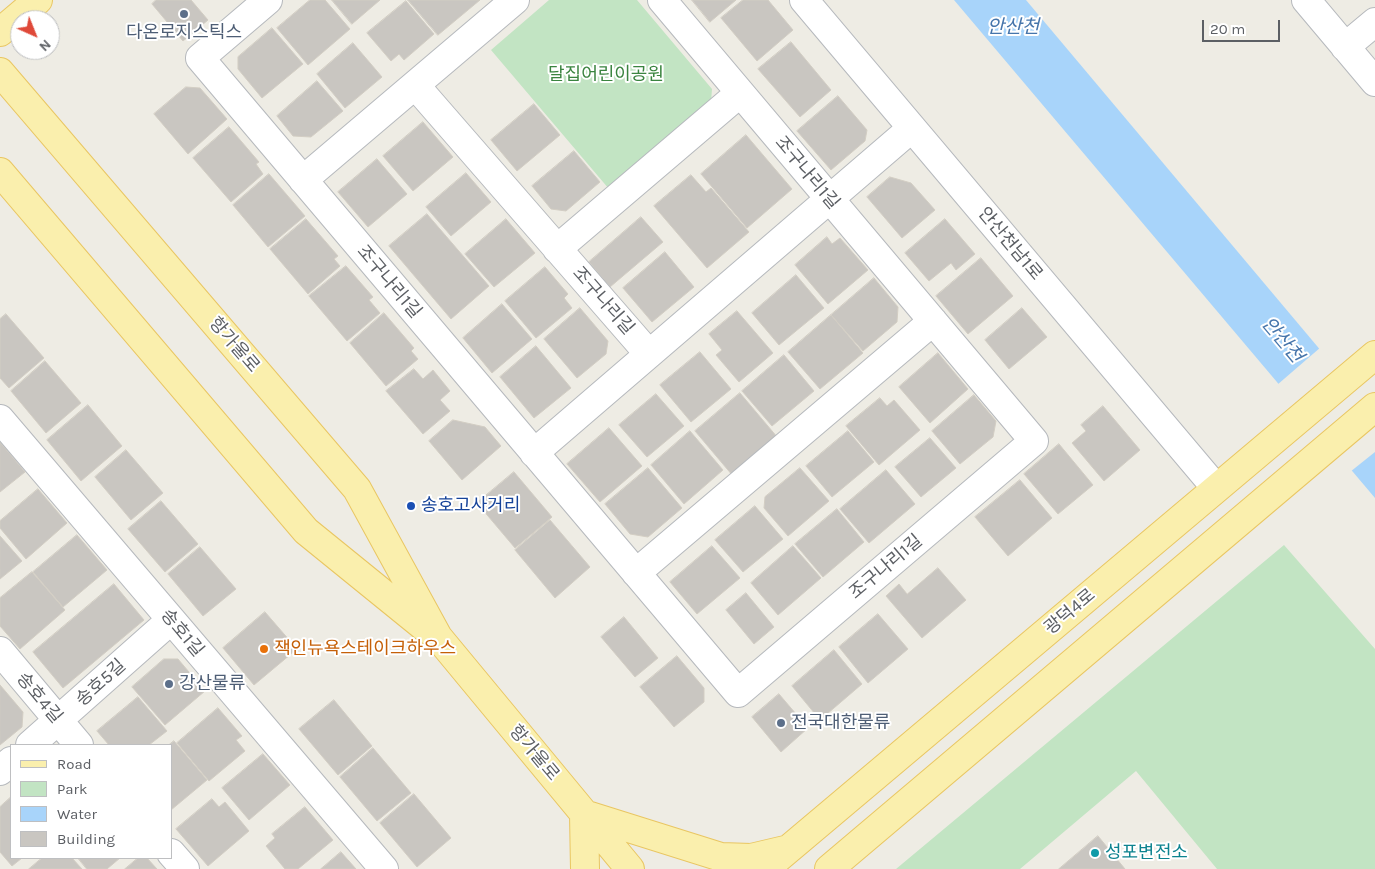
<!DOCTYPE html>
<html>
<head>
<meta charset="utf-8">
<style>
	body { margin:0 }
	#map { position:relative; width:1375px; height:869px; overflow:hidden; background:#eeece4; font-family:Karla,sans-serif }
	canvas { display:block }
	.legend { position:absolute; left:10px; top:744px; width:162px; height:115px; box-sizing:border-box; background:#fff; border:1px solid #bebfc1; margin:0; padding:6px 9px; list-style:none; font-size:15px; color:#5c5f64 }
	.legend li { display:flex; align-items:center; gap:10px; height:25px }
	.legend b { width:25px; border:1px solid #bebfc1 }
	.north { position:absolute; left:10px; top:10px; width:50px; height:50px; box-sizing:border-box; background:#fff; border:1px solid #bebfc1; border-radius:50%; rotate:136deg; font-size:14px; font-weight:700; line-height:20px; text-align:center; color:#5c5f64 }
	.north::after { content:''; display:block; margin:auto; width:18px; height:22px; background:#df4939; clip-path:polygon(50% 0,100% 100%,50% 72%,0 100%) }
	.scale { position:absolute; left:1202px; top:20px; width:78px; height:22px; box-sizing:border-box; border:2px solid #5c5f64; border-top:0; padding-left:6px; font-size:15px; line-height:18px; white-space:nowrap; color:#5c5f64; -webkit-text-stroke:4px #fff; paint-order:stroke }
</style>
</head>
<body>
<div id="map">
<canvas width="1375" height="869"></canvas>
<ul class="legend">
<li><b style="height:6px;background:#faefad"></b>Road</li>
<li><b style="height:14px;background:#c2e4c3"></b>Park</li>
<li><b style="height:14px;background:#a8d4fa"></b>Water</li>
<li><b style="height:14px;background:#c9c6c1"></b>Building</li>
</ul>
<div class="north">N</div>
<div class="scale">20 m</div>
</div>
<script>
const context = document.querySelector('canvas').getContext('2d');
context.lineJoin = 'round';
function fill(path, color) {
  context.fillStyle = color;
  context.fill(path, 'evenodd');
}
function trace(path, color, width, dash) {
  context.strokeStyle = color;
  context.lineWidth = width;
  context.lineCap = dash ? 'butt' : 'round';
  context.setLineDash(dash || []);
  context.stroke(path);
}
function write(font, color, halo, rows, align = 'center') {
  context.font = font + ' Karla,"Noto Sans KR",sans-serif';
  context.lineWidth = 4;
  context.setLineDash([]);
  context.textBaseline = 'middle';
  context.strokeStyle = halo;
  context.fillStyle = color;
  for (const [text, x, y, turn = 0] of rows) {
    context.save();
    context.translate(x, y);
    context.rotate((+turn || 0) * Math.PI / 180);
    context.textAlign = isNaN(turn) ? turn : align;
    if (halo) context.strokeText(text, 0, 0);
    context.fillText(text, 0, 0);
    context.restore();
  }
}
const green = new Path2D(`
	M 549,0 L 637,0 L 712,89 L 711,102 L 609,189 L 491,50 Z
	M 1284,545 L 1375,649 L 1375,869 L 1217,869 L 1136,771 L 1020,869 L 896,869 Z`);
const water = new Path2D(`
	M 954,0 L 1026,0 L 1375,415 L 1375,498 Z`);
const pier = new Path2D(`
	M 1321,347 L 1375,411 L 1375,452 L 1350,472 L 1277,385 Z`);
const building = new Path2D(`
	M 156,0 L 191,0 L 208,20 L 183,41 L 152,4 Z
	M 310,0 L 325,0 L 350,29 L 308,65 L 277,28 Z
	M 332,0 L 380,0 L 352,24 Z
	M 408,0 L 480,0 L 438,35 Z
	M 692,0 L 736,0 L 710,22 Z
	M 743,0 L 768,0 L 793,30 L 757,61 L 721,18 Z
	M 406,1 L 434,34 L 404,60 L 399,54 L 391,61 L 367,33 Z
	M 272,28 L 303,64 L 262,98 L 238,69 L 238,57 Z
	M 791,42 L 831,90 L 800,117 L 758,69 Z
	M 353,43 L 382,77 L 345,108 L 317,74 Z
	M 317,81 L 343,111 L 311,137 L 293,136 L 277,116 Z
	M 186,87 L 200,88 L 227,119 L 188,154 L 154,114 Z
	M 838,96 L 867,130 L 865,141 L 831,170 L 797,131 Z
	M 534,104 L 560,135 L 517,171 L 491,140 Z
	M 423,122 L 453,157 L 413,191 L 383,156 Z
	M 229,127 L 259,162 L 256,164 L 263,174 L 231,202 L 193,158 Z
	M 746,135 L 792,189 L 747,228 L 701,174 Z
	M 574,151 L 600,182 L 566,211 L 551,209 L 532,186 Z
	M 377,159 L 407,194 L 368,227 L 338,192 Z
	M 466,173 L 491,202 L 451,236 L 426,207 Z
	M 269,174 L 305,216 L 268,247 L 233,205 Z
	M 691,175 L 706,192 L 711,188 L 749,232 L 707,268 L 654,206 Z
	M 890,177 L 911,183 L 935,210 L 902,238 L 867,197 Z
	M 427,214 L 489,286 L 451,319 L 389,246 Z
	M 641,217 L 663,242 L 610,287 L 589,262 Z
	M 306,219 L 338,256 L 334,259 L 340,266 L 308,294 L 270,249 Z
	M 506,219 L 535,253 L 494,287 L 465,254 Z
	M 945,219 L 975,254 L 956,270 L 951,263 L 929,281 L 905,253 Z
	M 827,237 L 832,244 L 840,238 L 868,270 L 828,304 L 795,265 Z
	M 665,252 L 694,287 L 652,322 L 623,288 Z
	M 981,258 L 1013,296 L 968,334 L 936,296 Z
	M 346,266 L 373,297 L 369,300 L 380,313 L 347,341 L 309,296 Z
	M 545,267 L 568,294 L 564,298 L 572,308 L 536,338 L 505,301 Z
	M 796,275 L 824,308 L 779,345 L 752,313 Z
	M 874,278 L 898,307 L 897,322 L 863,351 L 831,315 Z
	M 502,304 L 532,339 L 492,373 L 463,338 Z
	M 580,308 L 608,341 L 606,354 L 577,378 L 544,339 Z
	M 1022,308 L 1047,337 L 1009,369 L 985,340 Z
	M 737,311 L 773,353 L 739,382 L 716,355 L 722,350 L 709,334 Z
	M 384,313 L 414,348 L 411,351 L 418,359 L 386,386 L 350,343 Z
	M 6,314 L 44,358 L 9,388 L 0,378 L 0,319 Z
	M 831,315 L 863,353 L 820,389 L 788,352 Z
	M 536,346 L 571,388 L 534,418 L 500,377 Z
	M 700,352 L 731,389 L 691,422 L 660,385 Z
	M 938,353 L 968,389 L 930,423 L 899,387 Z
	M 784,355 L 814,391 L 772,426 L 742,391 Z
	M 45,361 L 81,403 L 46,433 L 11,391 Z
	M 414,369 L 423,379 L 433,370 L 450,391 L 440,400 L 450,411 L 423,434 L 386,391 Z
	M 740,393 L 778,438 L 733,476 L 695,431 Z
	M 656,394 L 684,426 L 647,457 L 619,425 Z
	M 974,395 L 996,421 L 993,437 L 960,464 L 932,431 Z
	M 880,398 L 887,406 L 894,400 L 920,430 L 879,465 L 846,426 Z
	M 88,405 L 122,446 L 81,481 L 47,440 Z
	M 1103,406 L 1140,450 L 1104,481 L 1072,443 L 1086,431 L 1081,425 Z
	M 453,420 L 485,427 L 501,446 L 462,480 L 429,441 Z
	M 609,428 L 642,466 L 600,502 L 567,464 Z
	M 690,431 L 723,470 L 684,504 L 651,465 Z
	M 848,431 L 874,462 L 832,497 L 806,466 Z
	M 930,438 L 956,468 L 921,497 L 895,467 Z
	M 0,442 L 25,472 L 0,492 Z
	M 1059,444 L 1093,485 L 1058,514 L 1024,474 Z
	M 126,450 L 163,493 L 131,520 L 95,477 Z
	M 648,468 L 682,508 L 648,537 L 630,534 L 605,504 Z
	M 800,468 L 829,501 L 788,536 L 764,508 L 765,497 Z
	M 886,470 L 915,504 L 869,543 L 840,509 Z
	M 514,472 L 552,517 L 515,548 L 477,503 Z
	M 1020,480 L 1052,518 L 1008,556 L 975,517 Z
	M 38,489 L 67,523 L 26,559 L 0,528 L 0,521 Z
	M 161,501 L 198,544 L 165,572 L 128,529 Z
	M 755,506 L 783,539 L 743,572 L 715,540 Z
	M 837,509 L 864,542 L 823,577 L 795,544 Z
	M 550,520 L 590,567 L 555,598 L 515,550 Z
	M 77,535 L 107,570 L 63,607 L 33,572 Z
	M 0,536 L 22,561 L 0,579 Z
	M 712,546 L 740,578 L 697,614 L 670,582 Z
	M 793,546 L 821,578 L 778,615 L 751,583 Z
	M 200,547 L 236,589 L 203,616 L 168,574 Z
	M 938,568 L 966,600 L 922,638 L 886,596 L 899,584 L 907,594 Z
	M 32,572 L 65,610 L 20,649 L 0,626 L 0,598 Z
	M 114,584 L 144,620 L 63,688 L 33,652 Z
	M 746,593 L 774,627 L 754,644 L 726,610 Z
	M 265,612 L 297,649 L 254,685 L 223,648 Z
	M 878,614 L 908,649 L 868,683 L 839,647 Z
	M 624,617 L 658,658 L 635,677 L 601,637 Z
	M 834,650 L 862,684 L 820,720 L 792,686 Z
	M 677,656 L 704,688 L 704,702 L 674,727 L 640,687 Z
	M 164,659 L 178,659 L 205,691 L 165,725 L 132,687 Z
	M 0,685 L 23,712 L 22,727 L 0,745 Z
	M 779,694 L 808,728 L 781,752 L 752,717 Z
	M 138,697 L 167,731 L 149,745 L 109,745 L 97,731 Z
	M 334,700 L 372,746 L 338,775 L 299,729 Z
	M 218,708 L 242,736 L 236,740 L 245,751 L 209,781 L 177,743 Z
	M 174,741 L 207,780 L 171,810 L 171,745 L 169,745 Z
	M 373,748 L 411,793 L 377,821 L 340,777 Z
	M 263,754 L 290,785 L 249,820 L 222,788 Z
	M 414,794 L 451,838 L 417,867 L 380,823 Z
	M 11,797 L 11,858 L 22,858 L 12,866 L 0,852 L 0,807 Z
	M 212,799 L 219,807 L 225,802 L 249,831 L 208,866 L 176,829 Z
	M 305,807 L 333,840 L 298,869 L 285,869 L 266,846 L 275,838 L 272,834 Z
	M 1098,836 L 1125,869 L 1059,869 Z
	M 341,852 L 356,869 L 321,869 Z
	M 42,858 L 72,858 L 82,869 L 29,869 Z
	M 78,858 L 120,858 L 107,869 L 87,869 Z
	M 138,858 L 147,858 L 157,869 L 125,869 Z`);
const minor = new Path2D(`
	M 268,0 L 200,58 L 738,693 L 1034,441 L 662,0
	M 804,0 L 1216,488
	M 1306,0 L 1375,82
	M 1345,47 L 1375,22
	M 415,85 L 649,354
	M 303,180 L 515,0
	M 557,249 L 740,93
	M 0,419 L 384,869
	M 534,453 L 912,128
	M 636,573 L 933,321
	M 0,651 L 79,745
	M 30,745 L 171,620
	M 0,771 L 11,761
	M 171,853 L 185,869`);
const major = new Path2D(`
	M 0,32 L 38,0
	M 0,72 L 357,489 L 438,637 L 630,869
	M 0,172 L 306,531 L 428,630
	M 584,814 L 721,857 L 751,858 L 785,850
	M 584,814 L 585,869
	M 765,869 L 1375,355
	M 829,869 L 1375,407`);
const markers = [
	[184,14,5,"#5c6f8a"],
	[411,506,5,"#1a4fb4"],
	[264,649,5,"#e8710a"],
	[169,684,5,"#5c6f8a"],
	[781,723,5,"#5c6f8a"],
	[1095,853,5,"#0f9aa8"]
];
const serviceNames = [
	["다온로지스틱스",184,33,"center"],
	["강산물류",179,684],
	["전국대한물류",791,723]
];
const parkNames = [
	["달집어린이공원",606,75]
];
const streetNames = [
	["조구나리1길",807,173,50],
	["안산천남1로",1010,244,50],
	["조구나리1길",389,282,50],
	["조구나리길",603,301,49],
	["항가울로",234,345,49],
	["조구나리1길",886,567,-40],
	["광덕4로",1070,612,-40],
	["송호1길",182,633,50],
	["송호5길",101,683,-42],
	["송호4길",39,698,50],
	["항가울로",534,753,50]
];
const transitNames = [
	["송호고사거리",421,506]
];
const foodNames = [
	["잭인뉴욕스테이크하우스",274,649]
];
const cultureNames = [
	["성포변전소",1105,853]
];
const waterNames = [
	["안산천",1013,28],
	["안산천",1282,340,50]
];
fill(green, '#c2e4c3');
fill(water, '#a8d4fa');
fill(pier, '#eeece4');
fill(building, '#c9c6c1');
trace(building, '#d2cdc3', 1);
trace(minor, '#b6b9bd', 30);
trace(major, '#e9c662', 30);
trace(minor, '#fff', 28);
trace(major, '#faefad', 28);
for (const [x, y, r, color] of markers) {
  const dot = new Path2D();
  dot.arc(x, y, r, 0, 2 * Math.PI);
  context.fillStyle = color;
  context.fill(dot);
  trace(dot, '#fff', 2);
}
write('18px', '#4e5e75', '#fff', serviceNames, 'left');
write('18px', '#3b8440', '#fff', parkNames);
write('18px', '#5c5f64', '#fff', streetNames);
write('18px', '#164399', '#fff', transitNames, 'left');
write('18px', '#c56008', '#fff', foodNames, 'left');
write('18px', '#0d838f', '#fff', cultureNames, 'left');
write('italic 19px', '#4675ab', '#fff', waterNames);
</script>
</body>
</html>
